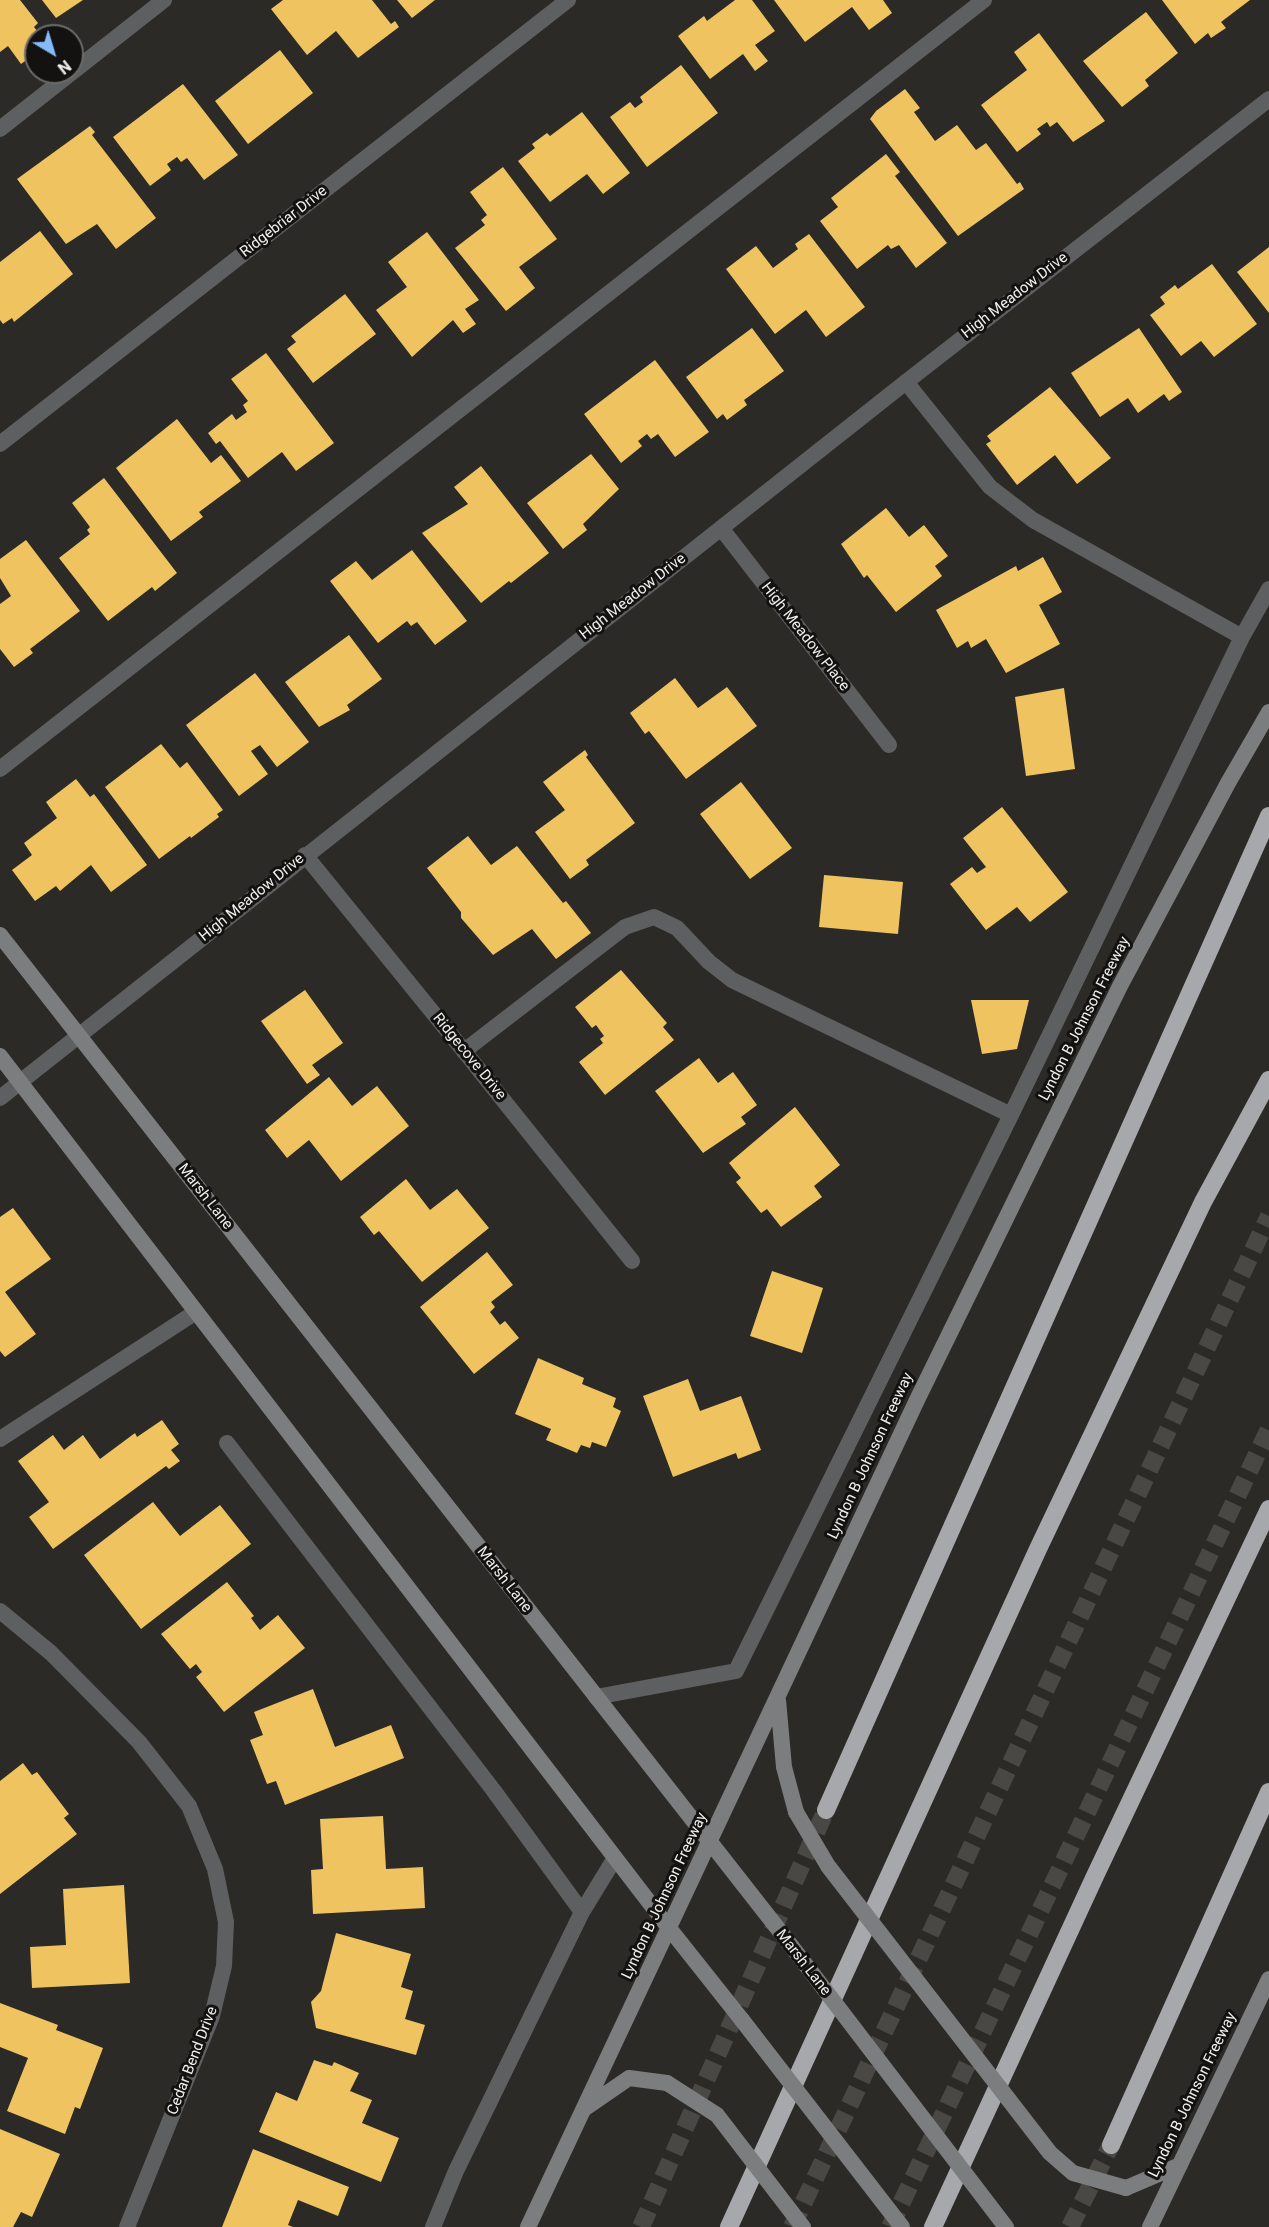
<!DOCTYPE html>
<html>
<head>
<meta charset="utf-8">
<style>
	body { margin:0 }
	#map { position:relative; width:1269px; height:2227px; overflow:hidden; background:#2b2a27; font-family:Roboto,sans-serif }
	canvas { display:block }
	.north { position:absolute; left:24px; top:24px; width:60px; height:60px; box-sizing:border-box; background:#131211; border:2px solid #6b6b69; border-radius:50%; rotate:142deg; font-size:16px; font-weight:700; line-height:24px; text-align:center; color:#f0f0ee }
	.north::after { content:''; display:block; margin:auto; width:21px; height:27px; background:#85bbfb; clip-path:polygon(50% 0,100% 100%,50% 72%,0 100%) }
</style>
</head>
<body>
<div id="map">
<canvas width="1269" height="2227"></canvas>
<div class="north">N</div>
</div>
<script>
const context = document.querySelector('canvas').getContext('2d');
context.lineJoin = 'round';
function fill(path, color) {
  context.fillStyle = color;
  context.fill(path, 'evenodd');
}
function trace(path, color, width, dash) {
  context.strokeStyle = color;
  context.lineWidth = width;
  context.lineCap = dash ? 'butt' : 'round';
  context.setLineDash(dash || []);
  context.stroke(path);
}
function write(font, color, halo, rows, align = 'center') {
  context.font = font + ' Roboto,sans-serif';
  context.lineWidth = 6;
  context.setLineDash([]);
  context.textBaseline = 'middle';
  context.strokeStyle = halo;
  context.fillStyle = color;
  for (const [text, x, y, turn = 0] of rows) {
    context.save();
    context.translate(x, y);
    context.rotate((+turn || 0) * Math.PI / 180);
    context.textAlign = isNaN(turn) ? turn : align;
    if (halo) context.strokeText(text, 0, 0);
    context.fillText(text, 0, 0);
    context.restore();
  }
}
const building = new Path2D(`
	M 0,0 L 20,0 L 38,23 L 34,27 L 41,36 L 36,36 L 36,53 L 21,64 L 8,46 L 0,52 Z
	M 42,0 L 83,0 L 56,18 Z
	M 283,0 L 372,0 L 391,24 L 395,21 L 399,27 L 358,58 L 336,31 L 307,55 L 271,9 Z
	M 397,0 L 435,0 L 412,18 Z
	M 735,0 L 752,0 L 775,31 L 755,45 L 768,61 L 755,71 L 743,54 L 710,79 L 678,36 L 704,16 L 707,21 Z
	M 774,0 L 883,0 L 892,13 L 869,30 L 852,7 L 805,42 Z
	M 1162,0 L 1250,0 L 1221,22 L 1226,28 L 1211,38 L 1208,33 L 1195,44 Z
	M 1146,12 L 1178,53 L 1145,80 L 1149,86 L 1122,107 L 1083,61 Z
	M 1039,33 L 1105,121 L 1073,142 L 1057,122 L 1050,127 L 1047,122 L 1037,129 L 1041,134 L 1017,152 L 981,105 L 1027,70 L 1014,52 Z
	M 280,50 L 313,93 L 248,144 L 215,101 Z
	M 681,65 L 718,113 L 647,167 L 610,117 L 630,102 L 635,108 L 643,102 L 640,97 Z
	M 183,84 L 238,155 L 204,180 L 187,158 L 181,162 L 177,157 L 167,164 L 171,170 L 150,186 L 113,137 Z
	M 905,89 L 920,108 L 914,112 L 935,141 L 957,125 L 976,150 L 986,143 L 1017,184 L 1020,182 L 1024,189 L 958,236 L 870,119 L 876,111 Z
	M 582,112 L 630,173 L 603,194 L 587,174 L 550,202 L 518,161 L 535,148 L 532,144 L 547,133 L 550,136 Z
	M 90,126 L 95,132 L 92,135 L 156,218 L 116,249 L 97,224 L 66,244 L 17,179 Z
	M 886,154 L 900,172 L 895,176 L 947,243 L 916,268 L 899,245 L 891,249 L 888,245 L 857,269 L 820,221 L 838,207 L 831,198 Z
	M 503,167 L 557,239 L 519,267 L 535,288 L 506,311 L 455,248 L 485,225 L 481,220 L 487,215 L 470,192 Z
	M 40,231 L 73,274 L 14,322 L 12,318 L 3,324 L 0,320 L 0,262 Z
	M 427,232 L 479,300 L 465,309 L 476,324 L 463,333 L 453,320 L 412,357 L 376,310 L 407,287 L 388,262 Z
	M 809,234 L 865,307 L 826,337 L 806,310 L 775,334 L 726,269 L 756,246 L 773,268 L 798,249 L 795,244 Z
	M 1269,247 L 1269,313 L 1237,272 Z
	M 1212,264 L 1257,324 L 1214,357 L 1201,341 L 1181,356 L 1150,315 L 1165,304 L 1160,297 L 1175,285 L 1178,289 Z
	M 345,294 L 376,334 L 313,383 L 287,349 L 296,342 L 291,336 Z
	M 752,328 L 784,371 L 744,400 L 747,405 L 727,420 L 723,414 L 717,419 L 686,377 Z
	M 1139,328 L 1182,392 L 1169,401 L 1164,394 L 1138,413 L 1128,398 L 1100,417 L 1071,373 Z
	M 266,353 L 334,443 L 296,471 L 282,452 L 248,478 L 220,441 L 216,444 L 208,433 L 232,414 L 236,420 L 247,412 L 243,405 L 248,401 L 231,379 Z
	M 655,360 L 709,432 L 675,457 L 658,434 L 651,439 L 647,434 L 638,441 L 642,446 L 621,463 L 584,414 Z
	M 1050,387 L 1111,458 L 1077,484 L 1055,455 L 1017,485 L 986,444 L 991,441 L 987,436 Z
	M 177,419 L 211,463 L 221,455 L 241,481 L 199,512 L 203,517 L 171,541 L 116,468 Z
	M 591,454 L 619,489 L 583,524 L 587,530 L 563,549 L 527,503 Z
	M 481,466 L 549,553 L 511,583 L 509,581 L 481,603 L 422,533 L 468,504 L 454,487 Z
	M 104,478 L 177,573 L 155,591 L 152,587 L 108,621 L 59,558 L 90,534 L 87,530 L 90,527 L 72,503 Z
	M 886,508 L 909,537 L 924,525 L 948,556 L 935,566 L 942,576 L 896,612 L 867,575 L 864,578 L 841,544 Z
	M 26,540 L 80,611 L 30,649 L 33,653 L 14,667 L 0,649 L 0,604 L 11,596 L 0,578 L 0,559 Z
	M 412,550 L 467,621 L 435,645 L 417,622 L 411,626 L 407,621 L 378,643 L 330,581 L 356,561 L 372,580 Z
	M 1043,557 L 1062,592 L 1039,605 L 1060,644 L 1006,673 L 986,639 L 971,648 L 968,641 L 957,648 L 936,610 L 1016,566 L 1018,571 Z
	M 349,635 L 382,679 L 347,705 L 350,710 L 319,727 L 285,682 Z
	M 255,673 L 309,742 L 277,767 L 260,745 L 251,751 L 268,774 L 239,796 L 186,725 Z
	M 675,678 L 698,708 L 727,687 L 757,726 L 686,779 L 649,731 L 645,734 L 630,713 Z
	M 1064,688 L 1075,769 L 1026,776 L 1015,697 Z
	M 161,744 L 180,768 L 187,762 L 223,810 L 217,814 L 219,817 L 191,838 L 190,836 L 159,859 L 105,787 Z
	M 585,750 L 588,755 L 586,757 L 635,823 L 586,860 L 589,865 L 570,879 L 535,832 L 565,810 L 543,782 Z
	M 76,779 L 90,797 L 94,794 L 147,865 L 111,892 L 91,865 L 60,891 L 56,886 L 35,901 L 12,870 L 32,855 L 24,843 L 57,818 L 46,802 Z
	M 741,782 L 792,848 L 750,879 L 700,814 Z
	M 1002,807 L 1068,892 L 1030,922 L 1017,907 L 986,930 L 950,884 L 972,867 L 977,873 L 986,867 L 963,838 Z
	M 468,836 L 491,865 L 517,846 L 563,903 L 566,901 L 591,933 L 556,959 L 532,929 L 493,955 L 461,918 L 461,912 L 427,868 Z
	M 824,875 L 903,882 L 898,934 L 819,927 Z
	M 621,970 L 667,1023 L 663,1027 L 674,1040 L 605,1095 L 579,1062 L 603,1043 L 600,1039 L 604,1036 L 596,1025 L 592,1028 L 575,1007 Z
	M 305,990 L 343,1043 L 312,1065 L 320,1075 L 307,1084 L 261,1021 Z
	M 971,1000 L 1029,1000 L 1017,1049 L 982,1054 Z
	M 699,1058 L 718,1083 L 733,1072 L 757,1105 L 741,1117 L 746,1124 L 703,1153 L 655,1091 Z
	M 329,1077 L 352,1106 L 377,1086 L 409,1126 L 341,1181 L 309,1140 L 287,1158 L 265,1130 Z
	M 795,1107 L 840,1165 L 814,1186 L 822,1197 L 781,1227 L 767,1209 L 761,1213 L 736,1182 L 741,1178 L 729,1163 Z
	M 406,1179 L 430,1210 L 457,1189 L 489,1228 L 422,1282 L 379,1231 L 374,1235 L 360,1217 Z
	M 13,1208 L 51,1259 L 5,1292 L 36,1334 L 5,1357 L 0,1351 L 0,1217 Z
	M 487,1252 L 513,1285 L 491,1302 L 495,1307 L 490,1312 L 500,1325 L 505,1321 L 519,1338 L 474,1374 L 420,1307 Z
	M 772,1271 L 823,1288 L 802,1353 L 750,1336 Z
	M 538,1358 L 584,1378 L 582,1384 L 616,1398 L 613,1407 L 621,1411 L 606,1447 L 592,1442 L 590,1448 L 581,1445 L 577,1453 L 546,1440 L 551,1429 L 515,1414 Z
	M 688,1379 L 700,1411 L 741,1396 L 761,1450 L 738,1459 L 736,1453 L 673,1477 L 643,1396 Z
	M 162,1420 L 179,1444 L 171,1450 L 180,1461 L 169,1469 L 166,1466 L 53,1549 L 29,1517 L 49,1502 L 18,1461 L 53,1435 L 64,1450 L 83,1435 L 100,1459 L 135,1433 L 137,1437 Z
	M 153,1502 L 180,1536 L 220,1505 L 251,1544 L 141,1629 L 84,1555 Z
	M 227,1582 L 254,1616 L 251,1618 L 260,1630 L 278,1615 L 305,1648 L 224,1712 L 196,1677 L 202,1672 L 196,1664 L 190,1669 L 161,1634 Z
	M 313,1689 L 335,1747 L 391,1725 L 404,1758 L 285,1805 L 276,1781 L 267,1784 L 250,1740 L 263,1735 L 254,1712 Z
	M 23,1763 L 32,1775 L 37,1772 L 69,1814 L 64,1818 L 77,1834 L 0,1894 L 0,1781 Z
	M 383,1816 L 386,1869 L 423,1867 L 425,1908 L 313,1914 L 311,1870 L 323,1869 L 320,1819 Z
	M 124,1885 L 130,1983 L 32,1988 L 30,1947 L 66,1945 L 63,1889 Z
	M 336,1933 L 411,1954 L 401,1987 L 413,1991 L 405,2019 L 425,2025 L 416,2055 L 316,2028 L 311,2002 L 321,1991 Z
	M 0,2003 L 58,2025 L 56,2030 L 103,2048 L 80,2109 L 75,2107 L 65,2134 L 7,2111 L 28,2058 L 0,2047 Z
	M 314,2060 L 332,2066 L 334,2062 L 359,2073 L 350,2091 L 372,2100 L 362,2123 L 399,2138 L 381,2182 L 259,2132 L 276,2092 L 297,2101 Z
	M 0,2129 L 60,2154 L 32,2217 L 21,2212 L 13,2227 L 0,2227 Z
	M 253,2149 L 349,2187 L 338,2216 L 298,2200 L 288,2225 L 293,2227 L 222,2227 Z`);
const motorwayTunnel = new Path2D(`
	M 641,2227 L 826,1810
	M 792,2227 L 1269,1216
	M 890,2227 L 1269,1429
	M 1070,2227 L 1111,2145`);
const service = new Path2D(`
	M 0,129 L 164,0
	M 906,382 L 990,487 L 1033,520 L 1242,637
	M 0,769 L 984,0
	M 464,1051 L 625,927 L 654,917 L 677,928 L 709,962 L 732,980 L 1011,1115 L 736,1671 L 596,1697
	M 1011,1115 L 1242,637 L 1269,589
	M 0,1439 L 196,1312
	M 227,1443 L 494,1791 L 582,1912
	M 433,2227 L 456,2171 L 582,1912 L 615,1858`);
const minor = new Path2D(`
	M 0,444 L 568,0
	M 721,528 L 889,745
	M 305,855 L 464,1051 L 632,1261
	M 0,1098 L 906,382 L 1269,99
	M 0,1611 L 51,1653 L 139,1742 L 189,1806 L 215,1869 L 226,1922 L 224,1966 L 212,2016 L 127,2227`);
const secondary = new Path2D(`
	M 0,935 L 786,1939
	M 0,1056 L 669,1928 L 742,2020
	M 778,1700 L 784,1767 L 796,1812
	M 584,2109 L 629,2078 L 667,2083
	M 1126,2188 L 1180,2165
	M 528,2227 L 917,1400 L 1014,1202 L 1120,986 L 1228,783 L 1269,712
	M 1150,2227 L 1269,1979`);
const motorway = new Path2D(`
	M 826,1810 L 1269,816
	M 1111,2145 L 1269,1792
	M 729,2227 L 1038,1549 L 1203,1202 L 1269,1080
	M 933,2227 L 1095,1876 L 1269,1509`);
const secondaryBridge = new Path2D(`
	M 796,1812 L 828,1866 L 1050,2153 L 1073,2173 L 1126,2188
	M 786,1939 L 1006,2227
	M 742,2020 L 902,2227
	M 667,2083 L 717,2115 L 803,2227`);
const streetNames = [
	["Ridgebriar Drive",284,222,-38],
	["High Meadow Drive",1015,296,-38],
	["High Meadow Drive",633,597,-38],
	["High Meadow Place",805,637,52],
	["High Meadow Drive",252,898,-39],
	["Lyndon B Johnson Freeway",1085,1019,-63],
	["Ridgecove Drive",469,1057,51],
	["Marsh Lane",205,1197,52],
	["Lyndon B Johnson Freeway",871,1456,-65],
	["Marsh Lane",504,1580,52],
	["Lyndon B Johnson Freeway",665,1896,-65],
	["Marsh Lane",803,1963,52],
	["Cedar Bend Drive",193,2061,-69],
	["Lyndon B Johnson Freeway",1193,2095,-64]
];
fill(building, '#efc460');
trace(motorwayTunnel, '#494845', 18, [18, 9]);
trace(service, '#5e5f60', 16);
trace(minor, '#5e5f60', 16);
trace(secondary, '#7b7d7e', 16);
trace(motorway, '#a6a8ab', 18);
trace(secondaryBridge, '#7b7d7e', 16);
write('15px', '#f0f0ee', '#131211', streetNames);
</script>
</body>
</html>
